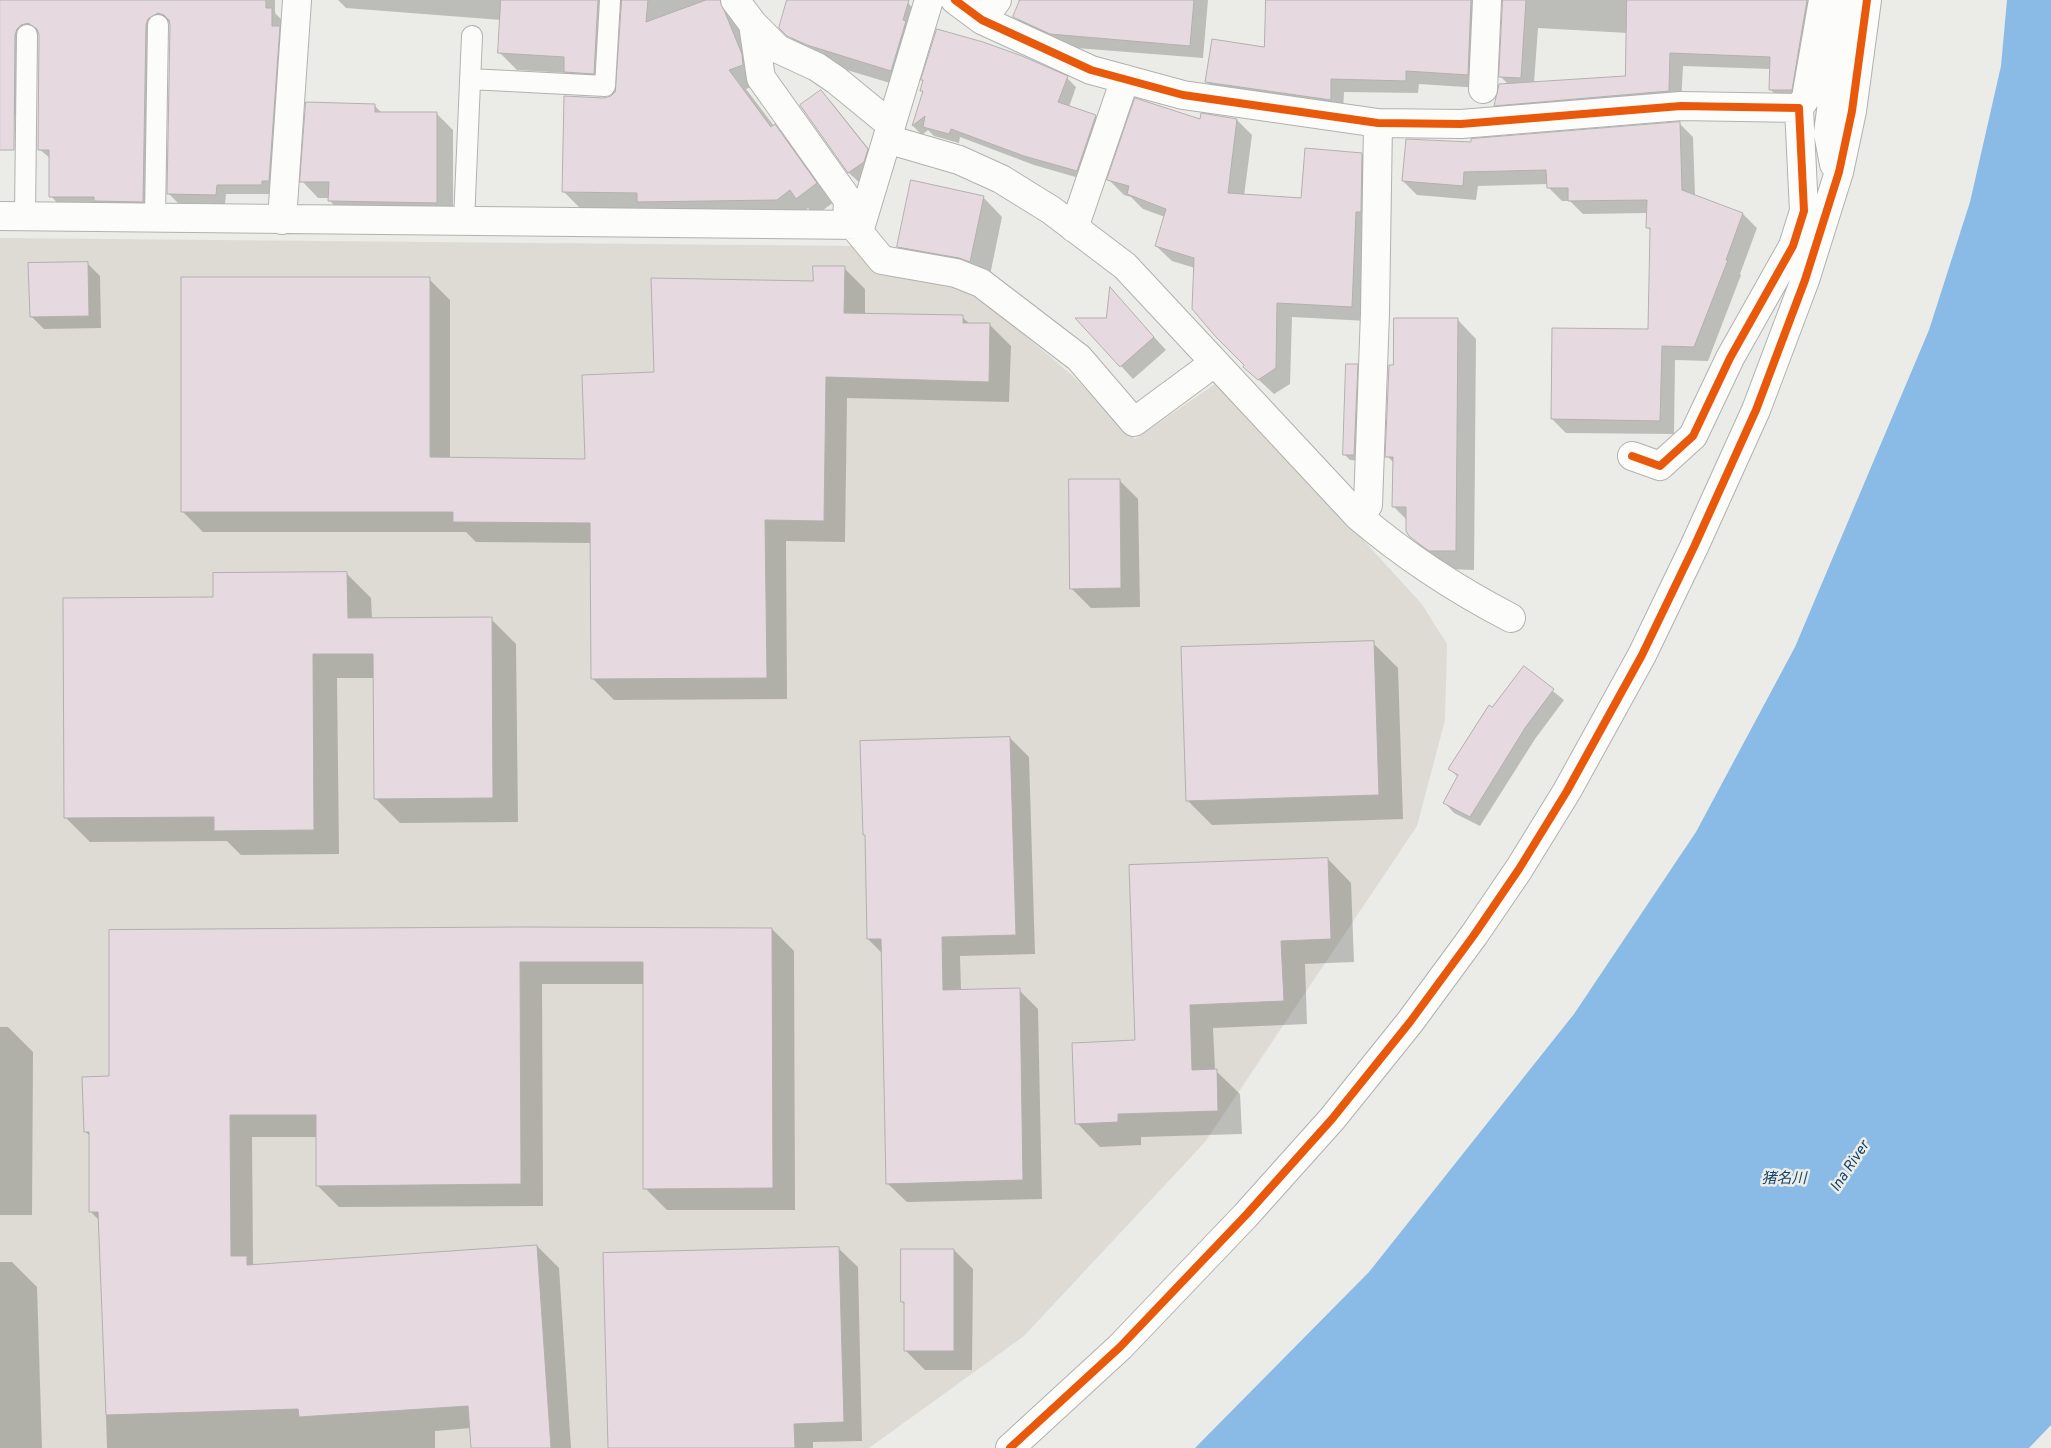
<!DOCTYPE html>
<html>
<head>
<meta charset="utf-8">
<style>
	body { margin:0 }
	canvas { display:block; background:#ebebe7 }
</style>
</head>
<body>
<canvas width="2051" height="1448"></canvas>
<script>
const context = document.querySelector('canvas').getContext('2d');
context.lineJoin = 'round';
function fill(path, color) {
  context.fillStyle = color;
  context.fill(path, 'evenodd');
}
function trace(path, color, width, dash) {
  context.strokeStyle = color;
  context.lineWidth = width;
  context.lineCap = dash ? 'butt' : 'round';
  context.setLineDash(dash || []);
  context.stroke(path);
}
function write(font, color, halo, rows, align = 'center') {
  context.font = font + ' Overpass,"Noto Sans JP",sans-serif';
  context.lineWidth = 5;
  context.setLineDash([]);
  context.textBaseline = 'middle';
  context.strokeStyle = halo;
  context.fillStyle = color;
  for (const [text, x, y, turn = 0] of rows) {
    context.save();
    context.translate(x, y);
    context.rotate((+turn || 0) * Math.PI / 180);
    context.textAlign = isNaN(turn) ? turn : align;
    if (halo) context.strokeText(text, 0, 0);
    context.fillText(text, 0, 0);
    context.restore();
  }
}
const built = new Path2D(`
	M 0,238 L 858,246 L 967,286 L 1074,377 L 1135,439 L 1218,382 L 1421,603 L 1447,644 L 1445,720 L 1417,826 L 1205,1142 L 1024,1336 L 869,1448 L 0,1448 Z`);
const water = new Path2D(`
	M 2007,0 L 2051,0 L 2051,1425 L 2029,1448 L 1195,1448 L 1369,1272 L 1574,1014 L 1696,832 L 1795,647 L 1929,330 L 1970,202 L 2001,66 Z`);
const shadow = new Path2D(`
	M 0,0 L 275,0 L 275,13 L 281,19 L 281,29 L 288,37 L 271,194 L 226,194 L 225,204 L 178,203 L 169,194 L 171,23 L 168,22 L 157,28 L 152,211 L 60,206 L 51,196 L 51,159 L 39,149 L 40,33 L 38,32 L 30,34 L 23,114 L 0,115 Z
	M 338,0 L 731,0 L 761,83 L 746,89 L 774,126 L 792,144 L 834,202 L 815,216 L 808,208 L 795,218 L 581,209 L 563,191 L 605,99 L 616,94 L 623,7 L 616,17 L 611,91 L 583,90 L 567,73 L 517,70 L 499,52 L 501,20 L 346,8 Z
	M 789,0 L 900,0 L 908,3 L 927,22 L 910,89 L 827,64 L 808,55 L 780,27 Z
	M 1018,0 L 1208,0 L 1203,58 L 1064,47 L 1028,30 L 1015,17 L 1020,2 Z
	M 1268,0 L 1492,0 L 1481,88 L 1419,84 L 1418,93 L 1344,92 L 1343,113 L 1220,95 L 1207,82 L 1268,49 Z
	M 1504,0 L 1820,0 L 1804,103 L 1783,102 L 1770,89 L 1771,69 L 1683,66 L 1681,104 L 1509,118 L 1495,105 L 1508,84 L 1500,76 ZM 1538,28 L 1628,33 L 1627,77 L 1534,83 Z
	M 1067,78 L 1076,87 L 1069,107 L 1095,116 L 1105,126 L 1086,180 L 1034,165 L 960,137 L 959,143 L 934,136 L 928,130 L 922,135 L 913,126 L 924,92 L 922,90 Z
	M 821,91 L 833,104 L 880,163 L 862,185 L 849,173 L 801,106 Z
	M 374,105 L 382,113 L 436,113 L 453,130 L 453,219 L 346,217 L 329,200 L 329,198 L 318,198 L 302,181 Z
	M 1237,120 L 1252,135 L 1244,196 L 1302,199 L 1361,154 L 1377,169 L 1367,321 L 1292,317 L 1290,384 L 1274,394 L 1245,367 L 1195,268 L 1172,261 L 1156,246 L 1165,217 L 1143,209 L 1131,197 L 1124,195 L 1108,179 L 1201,121 Z
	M 1679,123 L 1693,137 L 1695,196 L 1743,214 L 1757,228 L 1740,274 L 1741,275 L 1708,361 L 1675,360 L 1674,434 L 1566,433 L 1552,419 L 1649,330 L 1651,231 L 1647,227 L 1648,213 L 1583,214 L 1570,201 L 1562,201 L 1548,187 L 1548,184 L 1478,186 L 1476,200 L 1417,195 L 1403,181 L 1473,143 Z
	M 983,197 L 1002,217 L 989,280 L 917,265 L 898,246 Z
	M 87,263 L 100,276 L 101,328 L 44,329 L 31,316 Z
	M 844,268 L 865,289 L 865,314 L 962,317 L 970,324 L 990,325 L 1011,346 L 1009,402 L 847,398 L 845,542 L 786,541 L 787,699 L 614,700 L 593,679 L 592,543 L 476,542 L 466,532 L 203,532 L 182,511 L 429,279 L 450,300 L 450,458 L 586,460 L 655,374 L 815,282 Z
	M 1122,302 L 1166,350 L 1133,379 L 1121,366 L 1107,320 Z
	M 1457,319 L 1476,339 L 1474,570 L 1449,569 L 1430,555 L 1410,536 L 1407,520 L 1393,506 L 1394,463 L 1387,456 Z
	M 1357,365 L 1363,371 L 1360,461 L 1350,460 L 1344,454 Z
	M 1119,480 L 1138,499 L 1140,607 L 1091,608 L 1071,588 Z
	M 346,573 L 371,598 L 372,619 L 491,619 L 516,644 L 518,822 L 400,823 L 375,798 L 374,678 L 337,678 L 339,854 L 241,855 L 227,841 L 90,842 L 65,817 L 214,598 Z
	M 1373,643 L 1398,668 L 1403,819 L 1212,825 L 1187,800 Z
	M 1524,668 L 1564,700 L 1535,739 L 1480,826 L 1454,813 L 1444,802 L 1458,777 L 1450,769 Z
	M 1010,738 L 1029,757 L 1035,954 L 960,956 L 961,991 L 1019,990 L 1038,1009 L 1042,1199 L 907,1202 L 887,1183 L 882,953 L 868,939 L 866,837 L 864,834 Z
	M 1328,859 L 1351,883 L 1354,962 L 1305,964 L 1307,1024 L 1213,1028 L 1215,1070 L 1240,1094 L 1242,1134 L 1141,1137 L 1141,1145 L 1100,1147 L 1077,1123 L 1137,1041 Z
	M 772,929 L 794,951 L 795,1210 L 667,1210 L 645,1188 L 644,984 L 542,984 L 543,1206 L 339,1207 L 317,1185 L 317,1137 L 252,1137 L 253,1263 L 255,1266 L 537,1246 L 559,1268 L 571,1448 L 472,1448 L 471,1428 L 435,1431 L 435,1448 L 107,1448 L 100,1221 L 90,1211 L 90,1136 L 85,1131 L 110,1077 L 110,931 Z
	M 0,1027 L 8,1027 L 33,1052 L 32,1215 L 0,1215 Z
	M 838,1248 L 858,1267 L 862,1441 L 813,1442 L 813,1448 L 609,1448 Z
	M 954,1250 L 973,1269 L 972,1370 L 925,1370 L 906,1351 L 906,1305 L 902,1302 Z
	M 0,1262 L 12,1262 L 37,1287 L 42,1448 L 0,1448 Z`);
const building = new Path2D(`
	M 0,0 L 266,0 L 266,8 L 272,8 L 272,26 L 280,26 L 269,181 L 262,181 L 262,185 L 217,185 L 216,195 L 167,194 L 170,25 L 169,20 L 164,15 L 158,13 L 148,19 L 146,25 L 143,202 L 94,201 L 94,197 L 49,197 L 49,150 L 38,150 L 39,35 L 37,29 L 28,23 L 21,25 L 17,29 L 15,35 L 14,150 L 0,150 Z
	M 501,0 L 598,0 L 594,74 L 564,72 L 564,57 L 498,53 Z
	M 622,0 L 648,0 L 646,22 L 706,0 L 720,0 L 742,54 L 743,65 L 729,70 L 771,127 L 775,124 L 817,183 L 796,199 L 790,190 L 777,200 L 637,202 L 637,193 L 562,192 L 564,96 L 604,98 L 611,96 L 615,92 Z
	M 787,0 L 909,0 L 903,20 L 906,21 L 891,71 L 807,45 L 787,36 L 779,28 Z
	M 1020,0 L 1194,0 L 1190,46 L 1050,34 L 1013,17 Z
	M 1266,0 L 1471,0 L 1468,75 L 1406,71 L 1406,81 L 1331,79 L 1331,100 L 1205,82 L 1212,39 L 1264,47 Z
	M 1503,0 L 1526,0 L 1521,78 L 1499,77 Z
	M 1627,0 L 1807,0 L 1792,90 L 1769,90 L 1770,57 L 1670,53 L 1669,91 L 1494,106 L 1499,84 L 1625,76 Z
	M 937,29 L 983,42 L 1022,56 L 1068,76 L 1058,102 L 1096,115 L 1077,171 L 1024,156 L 951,129 L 949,134 L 923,127 L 925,116 L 912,126 L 923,91 L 920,91 L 923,80 L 921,80 Z
	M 821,90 L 868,149 L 864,162 L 848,173 L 800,105 Z
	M 1135,98 L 1200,119 L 1201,113 L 1237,119 L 1228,193 L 1301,198 L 1305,148 L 1362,153 L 1361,212 L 1356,212 L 1352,307 L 1277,303 L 1276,368 L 1258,380 L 1243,367 L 1244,365 L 1216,337 L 1192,309 L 1194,258 L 1155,246 L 1166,209 L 1127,194 L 1129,186 L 1107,180 Z
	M 306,102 L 375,104 L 375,112 L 437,112 L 437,203 L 328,201 L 329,182 L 300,182 Z
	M 1680,122 L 1682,190 L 1743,213 L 1726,260 L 1728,260 L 1694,347 L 1662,346 L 1660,421 L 1551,419 L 1552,328 L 1648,329 L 1650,228 L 1646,228 L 1647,200 L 1568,201 L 1568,188 L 1547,188 L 1546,170 L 1464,172 L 1463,186 L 1402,181 L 1406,139 L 1471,142 L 1471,139 Z
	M 911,180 L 984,196 L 970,262 L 959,258 L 897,247 Z
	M 88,262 L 89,316 L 30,317 L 28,263 Z
	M 813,266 L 845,266 L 844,313 L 963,315 L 963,323 L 990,323 L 989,382 L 826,377 L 824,521 L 765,520 L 767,678 L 591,679 L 590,523 L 453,522 L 453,512 L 181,512 L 181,277 L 430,277 L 430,457 L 585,459 L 582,375 L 654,372 L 651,278 L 813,281 Z
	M 1110,287 L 1154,337 L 1120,367 L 1075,318 L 1106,318 Z
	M 1394,318 L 1458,318 L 1456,551 L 1429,551 L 1422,546 L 1409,536 L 1406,531 L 1406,507 L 1392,507 L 1393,457 L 1385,457 L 1389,365 L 1393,365 Z
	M 1346,364 L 1358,364 L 1354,455 L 1343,455 Z
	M 1069,479 L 1120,479 L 1121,588 L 1070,589 Z
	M 347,572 L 348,618 L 492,617 L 493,798 L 374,799 L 373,654 L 313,654 L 314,830 L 214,831 L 214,817 L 64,818 L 63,598 L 213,597 L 213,573 Z
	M 1374,641 L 1379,795 L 1186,801 L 1181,647 Z
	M 1524,666 L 1554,689 L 1525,728 L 1470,817 L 1443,803 L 1458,775 L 1448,769 L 1489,705 L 1492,707 Z
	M 1010,737 L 1016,935 L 942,937 L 943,990 L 1020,988 L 1023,1180 L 886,1184 L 881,939 L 867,939 L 865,835 L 863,835 L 860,741 Z
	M 1328,858 L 1331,939 L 1281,941 L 1284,1001 L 1190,1005 L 1192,1070 L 1217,1069 L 1218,1111 L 1118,1114 L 1118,1122 L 1075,1124 L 1072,1043 L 1135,1040 L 1129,865 Z
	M 520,927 L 772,928 L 773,1188 L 643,1189 L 643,962 L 520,962 L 521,1184 L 316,1186 L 316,1115 L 230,1115 L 231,1256 L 247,1256 L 247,1265 L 537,1245 L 551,1448 L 471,1448 L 468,1406 L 299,1417 L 298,1409 L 106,1415 L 98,1212 L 89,1212 L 89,1132 L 84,1132 L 82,1077 L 109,1076 L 109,930 Z
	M 839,1247 L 844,1422 L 794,1424 L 795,1448 L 608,1448 L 603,1253 Z
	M 901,1249 L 954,1249 L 954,1351 L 904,1351 L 904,1302 L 901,1302 Z`);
const service = new Path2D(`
	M 470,79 L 605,86 L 610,0
	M 25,217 L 27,35
	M 155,218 L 158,25
	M 464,221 L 472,36`);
const minor = new Path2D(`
	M 735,0 L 753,24 L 778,49 L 817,67 L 836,80 L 891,125
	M 955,0 L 982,20 L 1091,70 L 1183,95 L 1378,123 L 1461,124 L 1681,106 L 1799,108 L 1804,211 L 1793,246 L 1730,358 L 1693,436 L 1660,466 L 1632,456
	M 982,20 L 997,0
	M 753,24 L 761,78 L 848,200 L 847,225
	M 1483,89 L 1487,0
	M 1799,108 L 1806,98 L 1823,0
	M 887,139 L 959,160 L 1001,179 L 1051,210 L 1125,266 L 1358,516 C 1405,556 1457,590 1511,618
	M 1834,164 L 1828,133 L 1846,0
	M 0,216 L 861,225 L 929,0
	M 282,220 L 297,0
	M 853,225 L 882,260 L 956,273 L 981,283 L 1079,358 L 1134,422 L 1214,363
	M 1074,228 L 1125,79
	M 1358,516 L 1368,505 L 1375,313 L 1378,123
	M 1010,1448 L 1120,1347 L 1246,1215 L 1332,1119 L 1410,1022 L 1474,935 L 1519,869 L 1567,791 L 1642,655 L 1694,547 L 1756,410 L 1805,280 L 1839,172 L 1852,111 L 1867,0`);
const cycleway = new Path2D(`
	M 955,0 L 982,20 L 1091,70 L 1183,95 L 1378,123 L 1461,124 L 1681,106 L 1799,108 L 1804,211 L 1793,246 L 1730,358 L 1693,436 L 1660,466 L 1632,456
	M 1010,1448 L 1120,1347 L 1246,1215 L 1332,1119 L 1410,1022 L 1474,935 L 1519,869 L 1567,791 L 1642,655 L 1694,547 L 1756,410 L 1805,280 L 1839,172 L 1852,111 L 1867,0`);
const waterNames = [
	["Ina River",1851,1167,-56],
	["猪名川",1784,1180]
];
fill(built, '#dddbd3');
fill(water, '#89bbe6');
fill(shadow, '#0003');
fill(building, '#e6d9e0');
trace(building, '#b2b1af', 1);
trace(service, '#b1b1ae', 22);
trace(minor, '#b1b1ae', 30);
trace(service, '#fcfcfb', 20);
trace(minor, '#fcfcfb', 28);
trace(cycleway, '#e8590c', 8);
write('italic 15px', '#11456f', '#edece5', waterNames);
</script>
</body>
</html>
